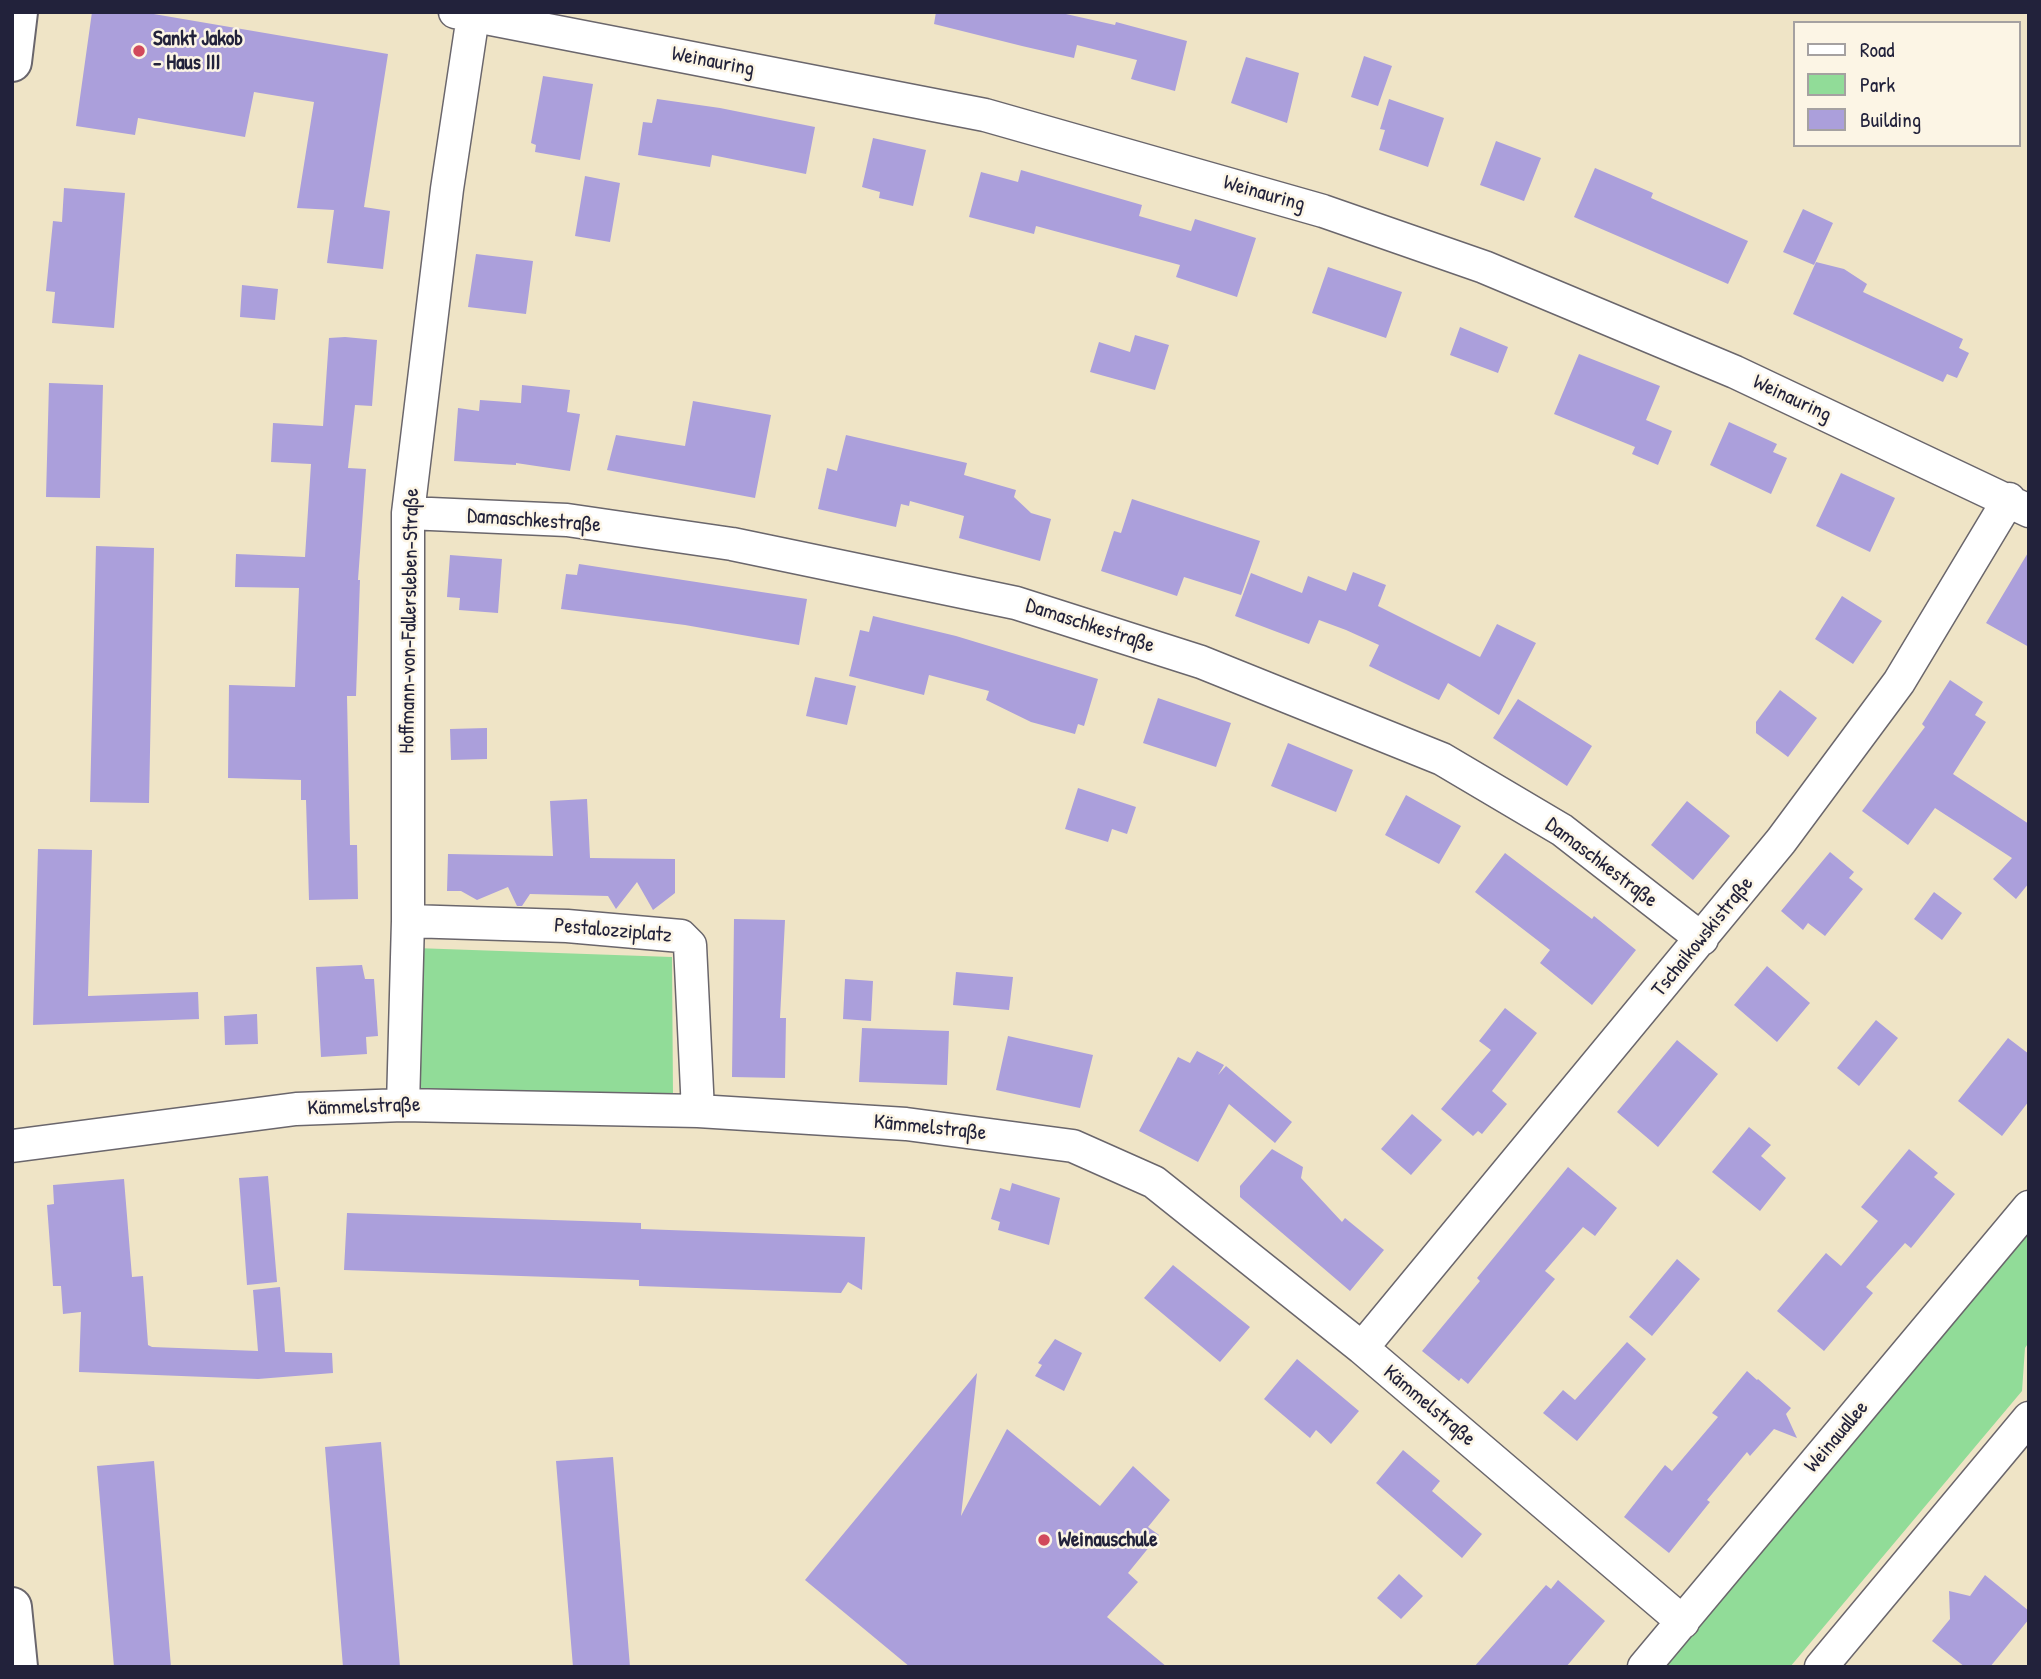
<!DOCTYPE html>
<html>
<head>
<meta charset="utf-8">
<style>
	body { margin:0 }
	#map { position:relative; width:2041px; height:1679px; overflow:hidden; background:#efe4c6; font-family:"Patrick Hand",sans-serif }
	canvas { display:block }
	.frame { position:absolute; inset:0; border:14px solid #22223b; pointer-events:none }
	.legend { position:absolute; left:1793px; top:21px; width:228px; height:126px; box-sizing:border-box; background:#fcf5e5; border:2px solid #a5a1a1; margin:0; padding:9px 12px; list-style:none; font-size:21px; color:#22223b }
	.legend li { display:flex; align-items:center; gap:14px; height:35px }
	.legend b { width:35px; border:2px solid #a5a1a1 }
</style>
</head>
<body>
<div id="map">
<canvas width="2041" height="1679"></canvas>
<div class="frame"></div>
<ul class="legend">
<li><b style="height:9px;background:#fff"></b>Road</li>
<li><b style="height:19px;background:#91dc98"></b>Park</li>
<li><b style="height:19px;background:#ab9fdb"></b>Building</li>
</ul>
</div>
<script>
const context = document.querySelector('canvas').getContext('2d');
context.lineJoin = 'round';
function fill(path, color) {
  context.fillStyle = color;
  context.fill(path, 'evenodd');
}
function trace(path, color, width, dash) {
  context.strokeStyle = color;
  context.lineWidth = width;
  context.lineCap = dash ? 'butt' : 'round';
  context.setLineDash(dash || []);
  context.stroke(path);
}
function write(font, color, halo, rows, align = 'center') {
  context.font = font + ' "Patrick Hand",sans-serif';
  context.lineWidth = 5;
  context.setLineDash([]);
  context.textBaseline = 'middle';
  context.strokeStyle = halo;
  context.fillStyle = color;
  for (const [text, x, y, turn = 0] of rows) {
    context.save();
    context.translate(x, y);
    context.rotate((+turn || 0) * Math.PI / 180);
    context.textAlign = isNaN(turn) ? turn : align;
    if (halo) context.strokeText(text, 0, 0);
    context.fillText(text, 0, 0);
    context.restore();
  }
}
const green = new Path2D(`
	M 415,948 L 672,957 L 673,1097 L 417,1096 Z
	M 2029,1227 L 2029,1342 L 2025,1348 L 2022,1391 L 1790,1667 L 1661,1667 Z`);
const building = new Path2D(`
	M 92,12 L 142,12 L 388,54 L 364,207 L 390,211 L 383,269 L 327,263 L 334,210 L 297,208 L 314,102 L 254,92 L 245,137 L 138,118 L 135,135 L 76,126 Z
	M 936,12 L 1057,12 L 1115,25 L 1116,22 L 1187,41 L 1175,91 L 1131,79 L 1137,60 L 1077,45 L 1074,58 L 1022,46 L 934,24 Z
	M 1364,56 L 1392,66 L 1378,106 L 1351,97 Z
	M 1246,57 L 1299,73 L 1287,123 L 1231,103 Z
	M 543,76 L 593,84 L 580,160 L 535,152 L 536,145 L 531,143 Z
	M 657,99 L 720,108 L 815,127 L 806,174 L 712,155 L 710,167 L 638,155 L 643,122 L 652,123 Z
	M 1389,99 L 1444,118 L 1428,167 L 1379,150 L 1385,130 L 1380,129 Z
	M 873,138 L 926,150 L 913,206 L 879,198 L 880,192 L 862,187 Z
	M 1496,141 L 1541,158 L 1524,201 L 1480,185 Z
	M 1595,168 L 1653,193 L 1651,198 L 1748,241 L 1728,284 L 1574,217 Z
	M 1021,170 L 1142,205 L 1139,216 L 1191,231 L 1195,219 L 1256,238 L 1237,297 L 1176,277 L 1180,265 L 1036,226 L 1034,234 L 969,217 L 981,172 L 1018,182 Z
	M 585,176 L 620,183 L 610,242 L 575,236 Z
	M 64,188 L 125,193 L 114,328 L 52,323 L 55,292 L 46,291 L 53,221 L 62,222 Z
	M 1803,209 L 1833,223 L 1814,265 L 1783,252 Z
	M 476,254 L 533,261 L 526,314 L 468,307 Z
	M 1816,262 L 1844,269 L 1867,284 L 1863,292 L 1963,339 L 1959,348 L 1969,353 L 1957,378 L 1947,374 L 1943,382 L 1793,314 Z
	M 1328,267 L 1402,292 L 1386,338 L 1312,313 Z
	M 242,285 L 278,289 L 275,320 L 240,317 Z
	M 1460,327 L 1508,347 L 1498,373 L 1450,355 Z
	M 1135,335 L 1169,345 L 1155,390 L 1090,372 L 1099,342 L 1130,352 Z
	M 345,337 L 377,340 L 372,406 L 355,405 L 348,468 L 366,469 L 358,580 L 360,580 L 356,696 L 347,696 L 350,845 L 357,845 L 358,899 L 309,900 L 306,800 L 301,800 L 301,780 L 228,778 L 229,685 L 295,687 L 299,588 L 235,587 L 236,554 L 305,557 L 311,464 L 271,462 L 273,423 L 323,426 L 329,338 Z
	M 1579,354 L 1660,386 L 1646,420 L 1672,431 L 1658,465 L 1632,454 L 1635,447 L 1554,414 Z
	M 49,383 L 103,385 L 100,498 L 46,497 Z
	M 522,385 L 570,390 L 567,412 L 580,414 L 570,471 L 516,463 L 516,465 L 454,461 L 458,408 L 479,411 L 480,400 L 521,403 Z
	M 693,401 L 771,415 L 755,498 L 607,470 L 616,435 L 685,446 Z
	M 1729,422 L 1777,444 L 1773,452 L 1787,458 L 1771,494 L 1710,465 Z
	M 846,435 L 967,463 L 964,475 L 1016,490 L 1014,497 L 1031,513 L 1051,519 L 1040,561 L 959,538 L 964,516 L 910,501 L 909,506 L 901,504 L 896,527 L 818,509 L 827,468 L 837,471 Z
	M 1841,473 L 1895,498 L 1870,552 L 1816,526 Z
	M 1132,499 L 1260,541 L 1241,595 L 1184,577 L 1177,596 L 1101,571 L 1114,531 L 1121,533 Z
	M 96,546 L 154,548 L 149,803 L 90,802 Z
	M 2029,551 L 2029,647 L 1986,623 Z
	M 450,555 L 502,559 L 498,613 L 459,610 L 460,598 L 447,597 Z
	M 579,564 L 807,599 L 799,645 L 685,625 L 561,609 L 566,574 L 577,575 Z
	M 1353,572 L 1386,585 L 1378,606 L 1480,657 L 1497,624 L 1536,643 L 1499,715 L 1448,683 L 1439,700 L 1369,666 L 1379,645 L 1346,630 L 1319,620 L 1309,644 L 1235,616 L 1251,573 L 1302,593 L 1308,576 L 1346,591 Z
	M 1842,596 L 1882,621 L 1853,664 L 1815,639 Z
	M 873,616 L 956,636 L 1098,679 L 1084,726 L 1078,724 L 1075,734 L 1031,722 L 986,700 L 989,691 L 929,675 L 924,695 L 849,676 L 860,630 L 869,632 Z
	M 815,677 L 856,686 L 847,725 L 806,716 Z
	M 1950,680 L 1983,702 L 1975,715 L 1986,722 L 1953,774 L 2029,824 L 2029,883 L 2016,899 L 1993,879 L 2012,858 L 1935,808 L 1908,845 L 1862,811 L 1925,727 L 1922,724 Z
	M 1780,690 L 1817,718 L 1788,757 L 1756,733 L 1756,722 Z
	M 1158,698 L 1231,723 L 1216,767 L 1143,743 Z
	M 1518,699 L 1592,746 L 1567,786 L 1493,738 Z
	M 487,728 L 487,759 L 451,760 L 450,729 Z
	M 1288,743 L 1353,770 L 1336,812 L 1271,786 Z
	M 1078,788 L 1136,807 L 1127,834 L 1112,829 L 1108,842 L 1065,829 Z
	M 1406,795 L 1461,826 L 1439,864 L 1385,835 Z
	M 587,799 L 590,858 L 675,859 L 675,893 L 653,910 L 637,882 L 616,909 L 608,896 L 530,894 L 522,906 L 517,906 L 508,887 L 477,900 L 461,891 L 447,891 L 448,854 L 553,856 L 550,801 Z
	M 1687,801 L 1730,836 L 1693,880 L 1651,845 Z
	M 38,849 L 92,850 L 88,996 L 198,992 L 199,1019 L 33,1025 Z
	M 1830,852 L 1854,872 L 1849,878 L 1863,889 L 1825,936 L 1808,923 L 1803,930 L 1781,911 Z
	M 1505,853 L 1592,919 L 1594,916 L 1636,950 L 1592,1005 L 1540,963 L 1550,950 L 1475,892 Z
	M 1934,892 L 1962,913 L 1942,940 L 1914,919 Z
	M 734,919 L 785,920 L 780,1018 L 786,1018 L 785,1078 L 732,1077 Z
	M 362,965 L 365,979 L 374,979 L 378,1036 L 366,1037 L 367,1054 L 321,1057 L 316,967 Z
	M 1767,966 L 1810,1003 L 1777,1042 L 1734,1005 Z
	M 956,972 L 1013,977 L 1009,1010 L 953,1005 Z
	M 845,979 L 873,981 L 871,1021 L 843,1019 Z
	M 1505,1008 L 1537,1033 L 1492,1091 L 1507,1104 L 1482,1134 L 1478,1131 L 1473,1136 L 1441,1109 L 1491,1050 L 1479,1041 Z
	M 257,1014 L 258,1044 L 225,1045 L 224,1016 Z
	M 1876,1020 L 1898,1038 L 1859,1086 L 1837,1068 Z
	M 862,1028 L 949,1031 L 947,1085 L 859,1082 Z
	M 1008,1036 L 1093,1055 L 1080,1108 L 996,1090 Z
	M 2008,1038 L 2029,1054 L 2029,1101 L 2002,1136 L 1958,1101 Z
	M 1677,1040 L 1718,1074 L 1658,1147 L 1617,1112 Z
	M 1197,1051 L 1224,1065 L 1218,1075 L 1226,1066 L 1292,1122 L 1275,1143 L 1229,1104 L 1198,1162 L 1139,1131 L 1178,1057 L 1190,1063 Z
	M 1412,1114 L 1442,1140 L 1411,1175 L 1381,1149 Z
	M 1749,1127 L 1771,1145 L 1761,1156 L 1786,1178 L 1760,1211 L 1712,1172 Z
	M 1272,1149 L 1303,1167 L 1301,1178 L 1342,1222 L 1345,1218 L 1384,1250 L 1350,1291 L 1240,1197 L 1240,1186 Z
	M 1909,1149 L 1938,1173 L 1934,1177 L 1955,1194 L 1911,1248 L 1905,1243 L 1866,1287 L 1873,1293 L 1824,1351 L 1777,1311 L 1826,1253 L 1841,1266 L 1878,1221 L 1861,1207 Z
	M 1568,1167 L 1617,1208 L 1595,1236 L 1583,1227 L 1545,1271 L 1555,1279 L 1468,1384 L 1461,1378 L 1459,1381 L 1422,1351 L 1480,1281 L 1477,1278 Z
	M 268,1176 L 277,1282 L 247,1285 L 239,1178 Z
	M 124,1179 L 132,1277 L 143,1276 L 148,1345 L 152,1347 L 258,1351 L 253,1290 L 280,1287 L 285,1352 L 332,1353 L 333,1373 L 258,1379 L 79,1372 L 81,1312 L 63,1314 L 61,1286 L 53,1286 L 47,1205 L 54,1204 L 53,1185 Z
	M 1012,1183 L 1060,1198 L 1049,1245 L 998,1230 L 1000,1222 L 991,1219 L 1000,1188 L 1010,1191 Z
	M 347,1213 L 641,1223 L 641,1229 L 865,1237 L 862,1290 L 848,1282 L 841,1293 L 639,1286 L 639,1280 L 344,1270 Z
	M 1677,1259 L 1700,1279 L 1652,1336 L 1629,1317 Z
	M 1173,1265 L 1250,1327 L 1220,1362 L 1144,1298 Z
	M 1055,1339 L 1082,1353 L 1064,1391 L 1035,1376 L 1042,1365 L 1038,1363 Z
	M 1627,1342 L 1646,1359 L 1577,1441 L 1543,1413 L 1563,1390 L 1575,1400 Z
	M 1297,1359 L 1359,1411 L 1331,1444 L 1316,1430 L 1310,1438 L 1264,1399 Z
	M 1747,1371 L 1757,1380 L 1758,1379 L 1791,1408 L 1786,1414 L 1797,1438 L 1774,1429 L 1750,1456 L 1747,1452 L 1707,1500 L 1710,1502 L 1669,1553 L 1624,1517 L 1665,1465 L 1672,1471 L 1718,1417 L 1712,1413 Z
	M 977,1373 L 961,1516 L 1007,1429 L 1100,1506 L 1133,1466 L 1170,1500 L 1148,1527 L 1159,1535 L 1128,1573 L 1138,1582 L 1107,1617 L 1167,1667 L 910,1667 L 805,1580 Z
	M 381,1442 L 400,1667 L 343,1667 L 325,1447 Z
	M 1403,1450 L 1440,1481 L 1432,1491 L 1482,1534 L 1462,1558 L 1376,1483 Z
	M 613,1457 L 630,1667 L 573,1667 L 556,1461 Z
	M 154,1461 L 171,1667 L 114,1667 L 97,1466 Z
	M 1399,1574 L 1423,1596 L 1401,1619 L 1377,1598 Z
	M 1985,1575 L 2029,1611 L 2029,1619 L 1990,1667 L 1965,1667 L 1932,1641 L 1950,1619 L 1949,1591 L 1970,1596 Z
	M 1558,1580 L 1605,1621 L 1566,1667 L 1474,1667 L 1546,1585 L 1551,1589 Z`);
const street = new Path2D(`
	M 455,12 L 985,115 L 1323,211 L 1484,267 L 1735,372 L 2029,511
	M 408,513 L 567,520 L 732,544 L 1016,603 L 1201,662 L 1442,759 L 1562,830 L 1702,939
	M 408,921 L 567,926 L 681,936 L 690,945 L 698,1111
	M 403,1105 L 408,921 L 408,513 L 447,189 L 473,16
	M 12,1146 L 296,1109 L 403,1105 L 698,1111 L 906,1124 L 1073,1146 L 1154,1182 L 1362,1348 L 1683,1622
	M 1362,1348 L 1781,841 L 1899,682 L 2009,499
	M 1644,1667 L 2029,1207
	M 1821,1667 L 2029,1418`);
const primary = new Path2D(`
	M 12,62 L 18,12
	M 12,1607 L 18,1667`);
const markers = [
	[139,51,7,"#d1495b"],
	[1044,1540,7,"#d1495b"]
];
const poiNames = [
	["Sankt Jakob",153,39],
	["- Haus III",153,63],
	["Weinauschule",1058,1540]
];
const streetNames = [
	["Weinauring",713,62,11],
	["Weinauring",1264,194,16],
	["Weinauring",1792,399,25],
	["Damaschkestraße",534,521,4],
	["Hoffmann-von-Fallersleben-Straße",410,621,-89],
	["Damaschkestraße",1090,626,18],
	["Damaschkestraße",1601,863,37],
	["Pestalozziplatz",613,931,5],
	["Tschaikowskistraße",1703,937,-51],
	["Kämmelstraße",364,1107,-2],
	["Kämmelstraße",930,1128,6],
	["Kämmelstraße",1429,1406,40],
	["Weinauallee",1837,1437,-50]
];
fill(green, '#91dc98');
fill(building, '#ab9fdb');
trace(street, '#6a666c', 35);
trace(primary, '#6a666c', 42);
trace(street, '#fff', 32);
trace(primary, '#fff', 38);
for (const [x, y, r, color] of markers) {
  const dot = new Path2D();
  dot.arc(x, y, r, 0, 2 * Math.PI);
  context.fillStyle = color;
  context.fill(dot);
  trace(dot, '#fcf5e5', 2.5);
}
write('bold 21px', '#22223b', '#fcf5e5', poiNames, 'left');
write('21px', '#22223b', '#fcf5e5', streetNames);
</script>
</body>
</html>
